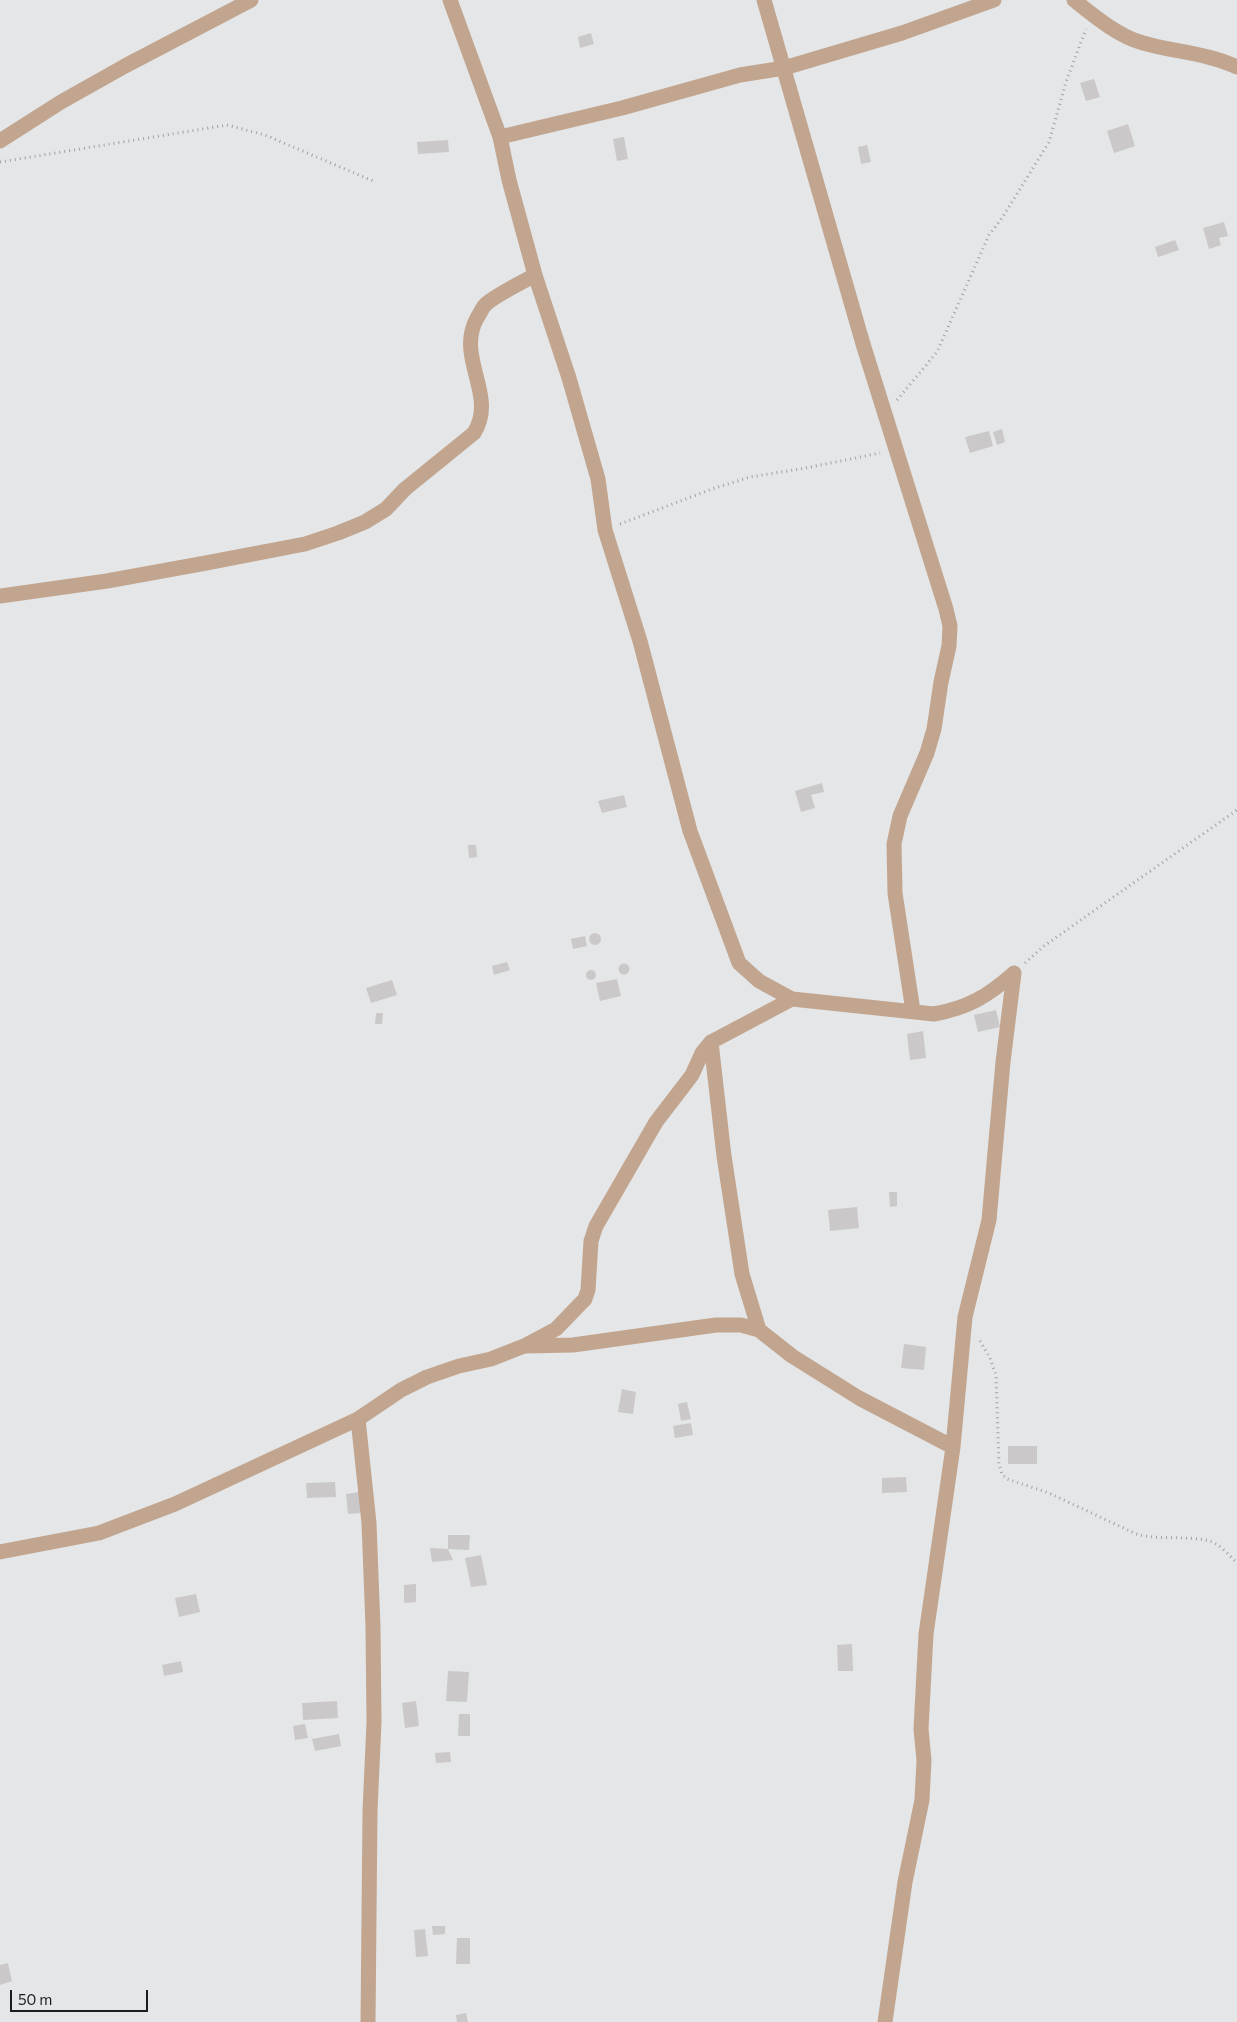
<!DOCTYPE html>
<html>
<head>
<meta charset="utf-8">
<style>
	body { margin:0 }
	#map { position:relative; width:1237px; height:2022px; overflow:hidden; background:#e5e6e8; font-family:Commissioner,sans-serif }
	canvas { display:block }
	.scale { position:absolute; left:10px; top:1990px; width:138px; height:22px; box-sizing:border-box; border:2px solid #1c1d1d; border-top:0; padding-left:6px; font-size:15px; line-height:18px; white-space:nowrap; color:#1c1d1d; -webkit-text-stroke:4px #e5e6e8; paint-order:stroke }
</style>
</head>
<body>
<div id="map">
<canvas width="1237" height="2022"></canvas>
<div class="scale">50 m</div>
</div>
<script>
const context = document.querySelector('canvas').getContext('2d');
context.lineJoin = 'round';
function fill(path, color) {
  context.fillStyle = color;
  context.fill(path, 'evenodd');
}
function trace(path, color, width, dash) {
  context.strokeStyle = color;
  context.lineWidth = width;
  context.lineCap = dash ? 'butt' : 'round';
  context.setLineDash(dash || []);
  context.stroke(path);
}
const building = new Path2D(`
	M 591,33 L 594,44 L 580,48 L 578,37 Z
	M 1094,79 L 1100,97 L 1086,101 L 1080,83 Z
	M 1128,124 L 1135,146 L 1114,153 L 1107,131 Z
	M 624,137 L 628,159 L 617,161 L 613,139 Z
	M 448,140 L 449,152 L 418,154 L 417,142 Z
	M 867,145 L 871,162 L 861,164 L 858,147 Z
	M 1224,222 L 1228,236 L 1219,238 L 1221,245 L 1209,249 L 1203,228 Z
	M 1175,240 L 1179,250 L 1158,257 L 1155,247 Z
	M 1002,429 L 1005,442 L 997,445 L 993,432 Z
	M 989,431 L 993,446 L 970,453 L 965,437 Z
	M 822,783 L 824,792 L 811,795 L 815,808 L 801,812 L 795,791 Z
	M 624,795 L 627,807 L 602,813 L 598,801 Z
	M 468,845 L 476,845 L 477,857 L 469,858 Z
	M589 939a6 6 0 1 1 12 0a6 6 0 1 1-12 0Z
	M 585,936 L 587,946 L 573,949 L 571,939 Z
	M 507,962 L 510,970 L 494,975 L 492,966 Z
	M618.5 969a5.5 5.5 0 1 1 11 0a5.5 5.5 0 1 1-11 0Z
	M586 975a5 5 0 1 1 10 0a5 5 0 1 1-10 0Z
	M 617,979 L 621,996 L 600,1001 L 596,983 Z
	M 392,980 L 397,995 L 371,1003 L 366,988 Z
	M 996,1010 L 1000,1027 L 978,1032 L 974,1015 Z
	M 376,1013 L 383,1013 L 382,1024 L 375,1024 Z
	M 923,1031 L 926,1058 L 910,1060 L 907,1034 Z
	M 889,1192 L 897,1192 L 897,1206 L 890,1207 Z
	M 857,1207 L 859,1228 L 830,1231 L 828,1210 Z
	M 904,1344 L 926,1347 L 924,1370 L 901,1368 Z
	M 622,1389 L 636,1392 L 633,1414 L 618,1412 Z
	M 687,1402 L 691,1419 L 681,1421 L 678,1404 Z
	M 691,1423 L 693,1435 L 675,1438 L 673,1426 Z
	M 1008,1446 L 1037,1446 L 1037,1464 L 1008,1464 Z
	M 906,1477 L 907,1492 L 882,1493 L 882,1478 Z
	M 335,1482 L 336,1497 L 307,1498 L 306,1483 Z
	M 359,1492 L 361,1513 L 348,1514 L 346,1494 Z
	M 448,1535 L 470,1535 L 469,1550 L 448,1549 Z
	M 430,1548 L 448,1549 L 453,1560 L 432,1562 Z
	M 481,1555 L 487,1585 L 471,1587 L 465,1558 Z
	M 416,1584 L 416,1602 L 404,1603 L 404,1585 Z
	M 196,1594 L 200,1612 L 179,1617 L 175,1598 Z
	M 852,1644 L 853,1671 L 838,1671 L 837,1645 Z
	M 181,1661 L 183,1672 L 164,1676 L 162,1665 Z
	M 448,1671 L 469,1672 L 467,1702 L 446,1701 Z
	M 337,1701 L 338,1718 L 303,1720 L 302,1703 Z
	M 416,1701 L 419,1726 L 405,1728 L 402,1703 Z
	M 459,1714 L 470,1714 L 470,1736 L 458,1736 Z
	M 305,1724 L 308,1738 L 295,1740 L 293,1726 Z
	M 339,1734 L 341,1746 L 315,1751 L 312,1739 Z
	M 450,1752 L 451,1762 L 436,1763 L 435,1753 Z
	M 432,1926 L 445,1926 L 445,1934 L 433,1935 Z
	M 425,1929 L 428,1956 L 416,1957 L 414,1930 Z
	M 457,1938 L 470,1938 L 470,1964 L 456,1964 Z
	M 8,1963 L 12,1981 L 0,1985 L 0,1965 Z
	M 466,2013 L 468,2022 L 457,2022 L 456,2015 Z`);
const path = new Path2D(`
	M 0,162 L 227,125 L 265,135 L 373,181
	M 897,400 L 937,352 L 989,235 L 1002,218 L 1049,142 L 1066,82 L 1086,29
	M 620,524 L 712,489 L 750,477 L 806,468 L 880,453
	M 1025,963 L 1044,946 L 1237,810
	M 980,1341 L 990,1358 L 996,1375 L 999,1464 L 1002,1474 L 1007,1479 L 1049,1493 L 1136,1534 C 1159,1540 1183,1536 1206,1540 C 1218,1542 1228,1554 1237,1563`);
const minor = new Path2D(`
	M 450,0 L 500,137 L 509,180 L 535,275 L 569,378 L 598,479 L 605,530 L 640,641 L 690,831 L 739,963 L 759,981 L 792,999 L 934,1014 C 968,1008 988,996 1014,973
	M 764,0 L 863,344 L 946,609 L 950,626 L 949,646 L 941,682 L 934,729 L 927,753 L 900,816 L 894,844 L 895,893 L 913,1011
	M 1074,0 C 1094,16 1118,36 1143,43 C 1174,52 1207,53 1237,67
	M 500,137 L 622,108 L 740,75 L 784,68 L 902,33 L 994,0
	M 0,141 L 61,102 L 125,66 L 251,0
	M 0,596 L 107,581 L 206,563 L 305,544 L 338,533 L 365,522 L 386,509 L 405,489 L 474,433 C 498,395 455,358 477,318 C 480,314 482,308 485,305 C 494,296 523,282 535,275
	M 711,1042 L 724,1156 L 742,1274 L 759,1330
	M 526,1346 L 573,1345 L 716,1325 L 741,1325 L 759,1330 L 792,1356 L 859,1398 L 953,1447
	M 358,1419 L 369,1523 L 373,1627 L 374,1722 L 370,1811 L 368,2022
	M 0,1552 L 99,1533 L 175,1504 L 358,1419 L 401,1390 L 427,1377 L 459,1366 L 491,1359 L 524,1346 L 556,1329 L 585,1299 L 588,1290 L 591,1241 L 596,1226 L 656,1122 L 692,1075 L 702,1053 L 711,1042 L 792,999
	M 885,2022 L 905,1882 L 922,1800 L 924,1760 L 921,1729 L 926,1634 L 953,1447 L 965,1317 L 989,1220 L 1003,1062 L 1014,973`);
fill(building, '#cac8c8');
trace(path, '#a0a1a2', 3, [1, 4]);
trace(minor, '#c2a58e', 15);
</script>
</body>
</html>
